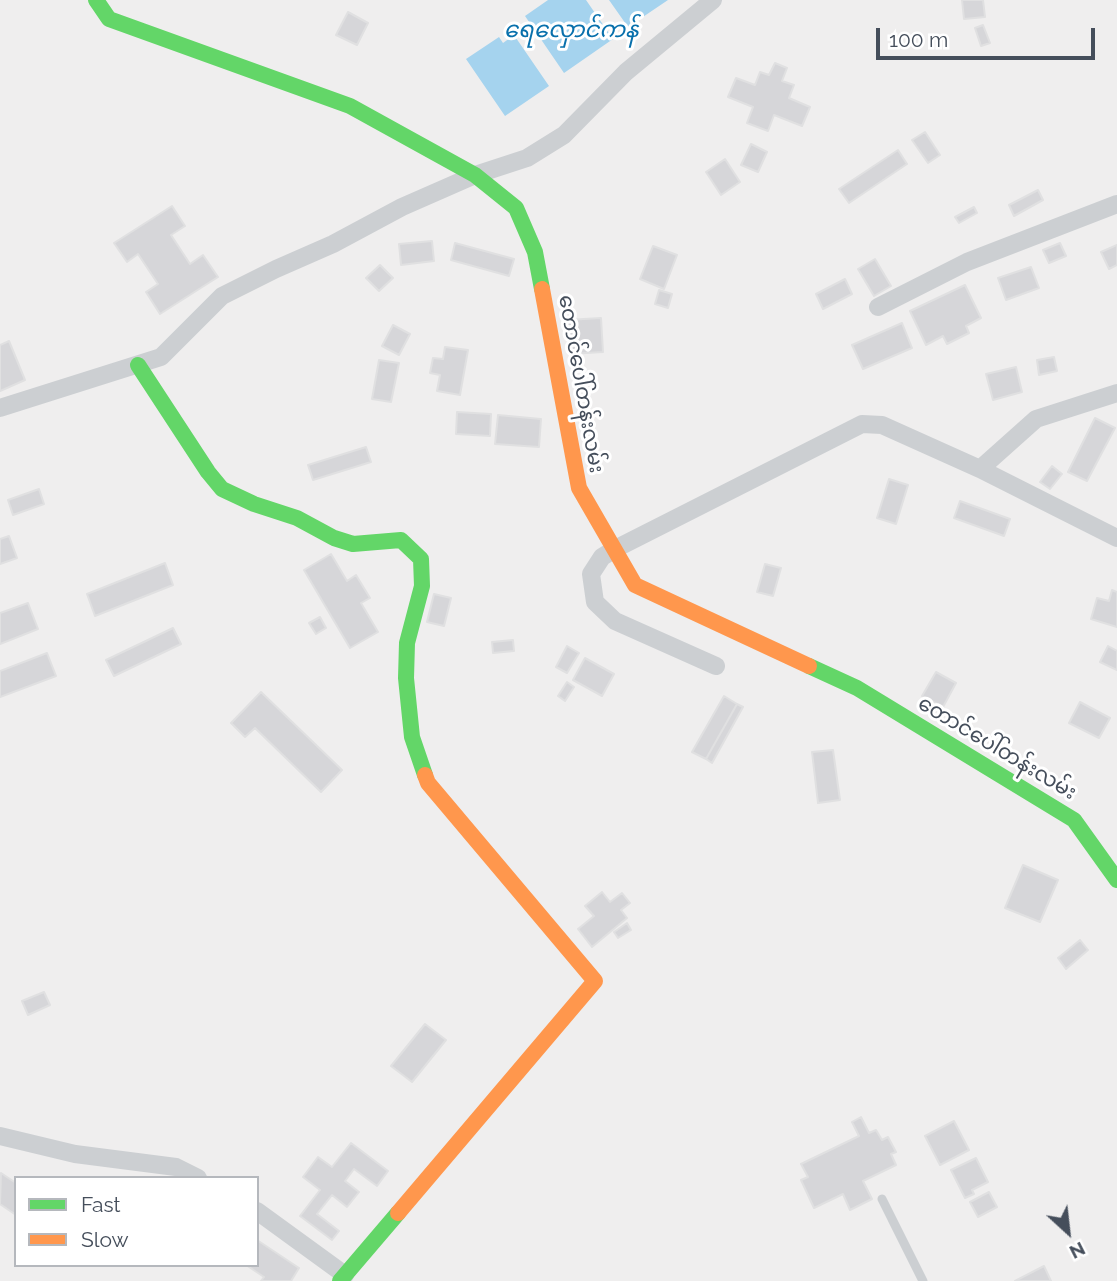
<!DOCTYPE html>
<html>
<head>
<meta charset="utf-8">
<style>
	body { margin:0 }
	#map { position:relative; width:1117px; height:1281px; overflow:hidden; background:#efeeee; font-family:Raleway,sans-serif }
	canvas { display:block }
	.legend { position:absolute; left:14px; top:1176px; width:245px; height:91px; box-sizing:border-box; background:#fff; border:2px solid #b5b8bd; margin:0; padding:9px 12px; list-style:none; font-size:21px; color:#454e5b }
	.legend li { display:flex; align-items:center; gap:14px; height:35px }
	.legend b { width:35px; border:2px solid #b5b8bd }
	.north { position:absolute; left:1033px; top:1197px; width:70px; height:70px; -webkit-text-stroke:5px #fff; paint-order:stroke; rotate:153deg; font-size:19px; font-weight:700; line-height:28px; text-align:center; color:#454e5b }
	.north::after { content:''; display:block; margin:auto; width:24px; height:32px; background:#454e5b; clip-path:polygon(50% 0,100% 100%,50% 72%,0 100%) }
	.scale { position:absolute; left:876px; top:28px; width:219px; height:32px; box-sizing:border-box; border:4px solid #454e5b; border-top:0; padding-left:9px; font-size:21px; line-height:24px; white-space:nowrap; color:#454e5b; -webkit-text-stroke:5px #fff; paint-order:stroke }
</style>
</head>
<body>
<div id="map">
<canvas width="1117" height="1281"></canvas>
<ul class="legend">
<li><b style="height:9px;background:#63d668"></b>Fast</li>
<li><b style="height:9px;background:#ff974d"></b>Slow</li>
</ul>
<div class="north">N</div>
<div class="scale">100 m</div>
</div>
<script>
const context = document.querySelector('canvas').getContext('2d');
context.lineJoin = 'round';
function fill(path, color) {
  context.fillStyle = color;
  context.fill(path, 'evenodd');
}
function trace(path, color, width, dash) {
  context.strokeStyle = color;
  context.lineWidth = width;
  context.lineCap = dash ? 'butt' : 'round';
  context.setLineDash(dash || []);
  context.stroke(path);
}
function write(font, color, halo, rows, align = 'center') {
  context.font = font + ' Raleway,"Noto Sans Myanmar",sans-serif';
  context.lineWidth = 6;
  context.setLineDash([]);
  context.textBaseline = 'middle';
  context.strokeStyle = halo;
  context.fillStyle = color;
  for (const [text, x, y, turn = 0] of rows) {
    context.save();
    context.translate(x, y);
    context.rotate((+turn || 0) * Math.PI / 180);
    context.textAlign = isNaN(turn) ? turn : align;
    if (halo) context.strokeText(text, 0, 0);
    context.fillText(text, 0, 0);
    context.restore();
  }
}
const water = new Path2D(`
	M 548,0 L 586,0 L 613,39 L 564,73 L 525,16 Z
	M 609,0 L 668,0 L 628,27 Z
	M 514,35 L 549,86 L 505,116 L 466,59 L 499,37 L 503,43 Z`);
const building = new Path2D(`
	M 962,0 L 983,0 L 985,17 L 964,19 Z
	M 348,12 L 368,23 L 357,45 L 336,35 Z
	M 983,25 L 990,43 L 981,46 L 975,28 Z
	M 775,63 L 787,68 L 782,81 L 794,85 L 789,98 L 810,107 L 802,126 L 774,115 L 768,131 L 747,123 L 753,107 L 728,97 L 736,78 L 755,85 L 760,72 L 769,75 Z
	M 925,132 L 940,155 L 928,163 L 912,140 Z
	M 751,144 L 767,152 L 758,172 L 741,165 Z
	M 898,150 L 907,164 L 849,203 L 839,189 Z
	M 725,159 L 740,182 L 721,195 L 706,172 Z
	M 1038,190 L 1043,200 L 1014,216 L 1009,205 Z
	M 172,206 L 185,226 L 171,235 L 190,264 L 203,255 L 218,277 L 160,314 L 146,292 L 158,284 L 138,254 L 127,262 L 114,243 Z
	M 974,207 L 977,213 L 959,223 L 955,217 Z
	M 432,241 L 434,261 L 401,265 L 399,244 Z
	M 455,243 L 514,259 L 509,276 L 451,260 Z
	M 1060,243 L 1066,256 L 1049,263 L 1043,250 Z
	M 1117,245 L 1117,265 L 1109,269 L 1101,252 Z
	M 653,246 L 677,255 L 664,289 L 640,279 Z
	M 875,259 L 891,286 L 874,296 L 858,269 Z
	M 380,265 L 393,278 L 379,291 L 366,278 Z
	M 1031,267 L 1039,288 L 1006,300 L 998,278 Z
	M 845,279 L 852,294 L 823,309 L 816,294 Z
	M 965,285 L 981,318 L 966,326 L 969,333 L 947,344 L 943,336 L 926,345 L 910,311 Z
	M 659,290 L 672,294 L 668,308 L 655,304 Z
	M 601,318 L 603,352 L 570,354 L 567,320 Z
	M 902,323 L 912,348 L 863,369 L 852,345 Z
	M 393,325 L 410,334 L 399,355 L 382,346 Z
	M 9,341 L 25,380 L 0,391 L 0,345 Z
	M 445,347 L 468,350 L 460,395 L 437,391 L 440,375 L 430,373 L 433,358 L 443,359 Z
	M 1054,357 L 1057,371 L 1039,375 L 1037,360 Z
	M 379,360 L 399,363 L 391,402 L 372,399 Z
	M 1016,367 L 1022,392 L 993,400 L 986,374 Z
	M 457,412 L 491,414 L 490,436 L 456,434 Z
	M 498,415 L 541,419 L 539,447 L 495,444 Z
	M 1095,418 L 1115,428 L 1087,481 L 1068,472 Z
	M 366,447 L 371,462 L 313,480 L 308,465 Z
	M 1052,466 L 1062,474 L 1050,489 L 1040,482 Z
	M 889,479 L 908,485 L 896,524 L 877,518 Z
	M 39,489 L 44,504 L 13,515 L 8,500 Z
	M 960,501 L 1010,519 L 1004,536 L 954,518 Z
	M 9,536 L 17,558 L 0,564 L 0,539 Z
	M 331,554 L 347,581 L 356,575 L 370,598 L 361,603 L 378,632 L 350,648 L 304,570 Z
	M 165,563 L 173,585 L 95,616 L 87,594 Z
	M 765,564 L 781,568 L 773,596 L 757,592 Z
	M 1112,590 L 1117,592 L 1117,627 L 1091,619 L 1097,598 L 1109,601 Z
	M 434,594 L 451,598 L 444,626 L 427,622 Z
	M 28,603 L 38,629 L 0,644 L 0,613 Z
	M 320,617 L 326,628 L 316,634 L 309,623 Z
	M 173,628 L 181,644 L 114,676 L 106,660 Z
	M 513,640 L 514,651 L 493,653 L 492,642 Z
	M 567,646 L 579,653 L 567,673 L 556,667 Z
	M 1108,646 L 1117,651 L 1117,670 L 1100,662 Z
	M 47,653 L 56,676 L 0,697 L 0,671 Z
	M 585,658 L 614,674 L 602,696 L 573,680 Z
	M 936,672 L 956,683 L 943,707 L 922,696 Z
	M 567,682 L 574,687 L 565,701 L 558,696 Z
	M 261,692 L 342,770 L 321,792 L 255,728 L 245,737 L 231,723 Z
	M 724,696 L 737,704 L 706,759 L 692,752 Z
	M 1080,702 L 1110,718 L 1099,738 L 1069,723 Z
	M 737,704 L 743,707 L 712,763 L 706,759 Z
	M 833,750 L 840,800 L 818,803 L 812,752 Z
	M 1023,865 L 1058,880 L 1040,922 L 1005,908 Z
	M 602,892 L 610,902 L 622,893 L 630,903 L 621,910 L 627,918 L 592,947 L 578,929 L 594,916 L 585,906 Z
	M 627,923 L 631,930 L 618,938 L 614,932 Z
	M 1080,940 L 1088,950 L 1066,969 L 1058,958 Z
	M 44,992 L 50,1005 L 28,1015 L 22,1001 Z
	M 425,1024 L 446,1040 L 412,1082 L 391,1066 Z
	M 861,1117 L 869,1133 L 876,1130 L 882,1140 L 888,1137 L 896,1152 L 891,1154 L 896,1165 L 863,1181 L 872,1199 L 850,1210 L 843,1194 L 814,1208 L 801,1180 L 808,1177 L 801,1164 L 859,1136 L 852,1122 Z
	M 954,1121 L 969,1150 L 940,1165 L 925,1136 Z
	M 351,1143 L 388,1171 L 377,1186 L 354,1169 L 345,1181 L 359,1192 L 347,1207 L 332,1195 L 317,1214 L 339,1231 L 332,1240 L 300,1216 L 320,1190 L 303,1177 L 318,1157 L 332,1167 Z
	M 976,1158 L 988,1182 L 972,1190 L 974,1194 L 965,1198 L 951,1170 Z
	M 1,1173 L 16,1183 L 16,1215 L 0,1204 Z
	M 989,1192 L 997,1207 L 978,1217 L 970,1202 Z
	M 257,1240 L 299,1268 L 291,1281 L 261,1281 L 264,1277 L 246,1265 L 257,1265 Z
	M 1044,1266 L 1051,1281 L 1015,1281 Z`);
const lane = new Path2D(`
	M 882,1199 L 923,1281`);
const street = new Path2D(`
	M 878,307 L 967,262 L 1117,204
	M 0,408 L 161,357 L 222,296 L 276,269 L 333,244 L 402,207 L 475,175 L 527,158 L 564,135 L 626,72 L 713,0
	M 980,469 L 1036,419 L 1117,393
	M 716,666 L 615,621 L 595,602 L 591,574 L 602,557 L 615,549 L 862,424 L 882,425 L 980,469 L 1117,538
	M 0,1136 L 75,1154 L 176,1167 L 198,1178
	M 257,1211 L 345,1275`);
const fast = new Path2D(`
	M 96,0 L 109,19 L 350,106 L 475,175 L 516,208 L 535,252 L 542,289
	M 138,365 L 208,472 L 222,489 L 254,504 L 297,518 L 334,538 L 353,544 L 401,540 L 421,559 L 422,586 L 407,643 L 406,678 L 412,737 L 425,775
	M 809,666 L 857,688 L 1074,820 L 1117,880
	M 340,1281 L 398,1213`);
const slow = new Path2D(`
	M 542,289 L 579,488 L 635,585 L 809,666
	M 398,1213 L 595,981 L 428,783 L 425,775`);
const streetNames = [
	["တောင်ပေါ်တန်းလမ်း",581,384,80],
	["တောင်ပေါ်တန်းလမ်း",997,748,31]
];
const waterNames = [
	["ရေလှောင်ကန်",571,30]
];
fill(water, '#a5d3ee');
fill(building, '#d6d6d9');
trace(building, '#e0e0e1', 2);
trace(lane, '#cccfd2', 9);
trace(street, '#cccfd2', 18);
trace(fast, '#63d668', 16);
trace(slow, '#ff974d', 16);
write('21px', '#454e5b', '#fff', streetNames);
write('italic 23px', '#0870ac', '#fff', waterNames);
</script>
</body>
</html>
